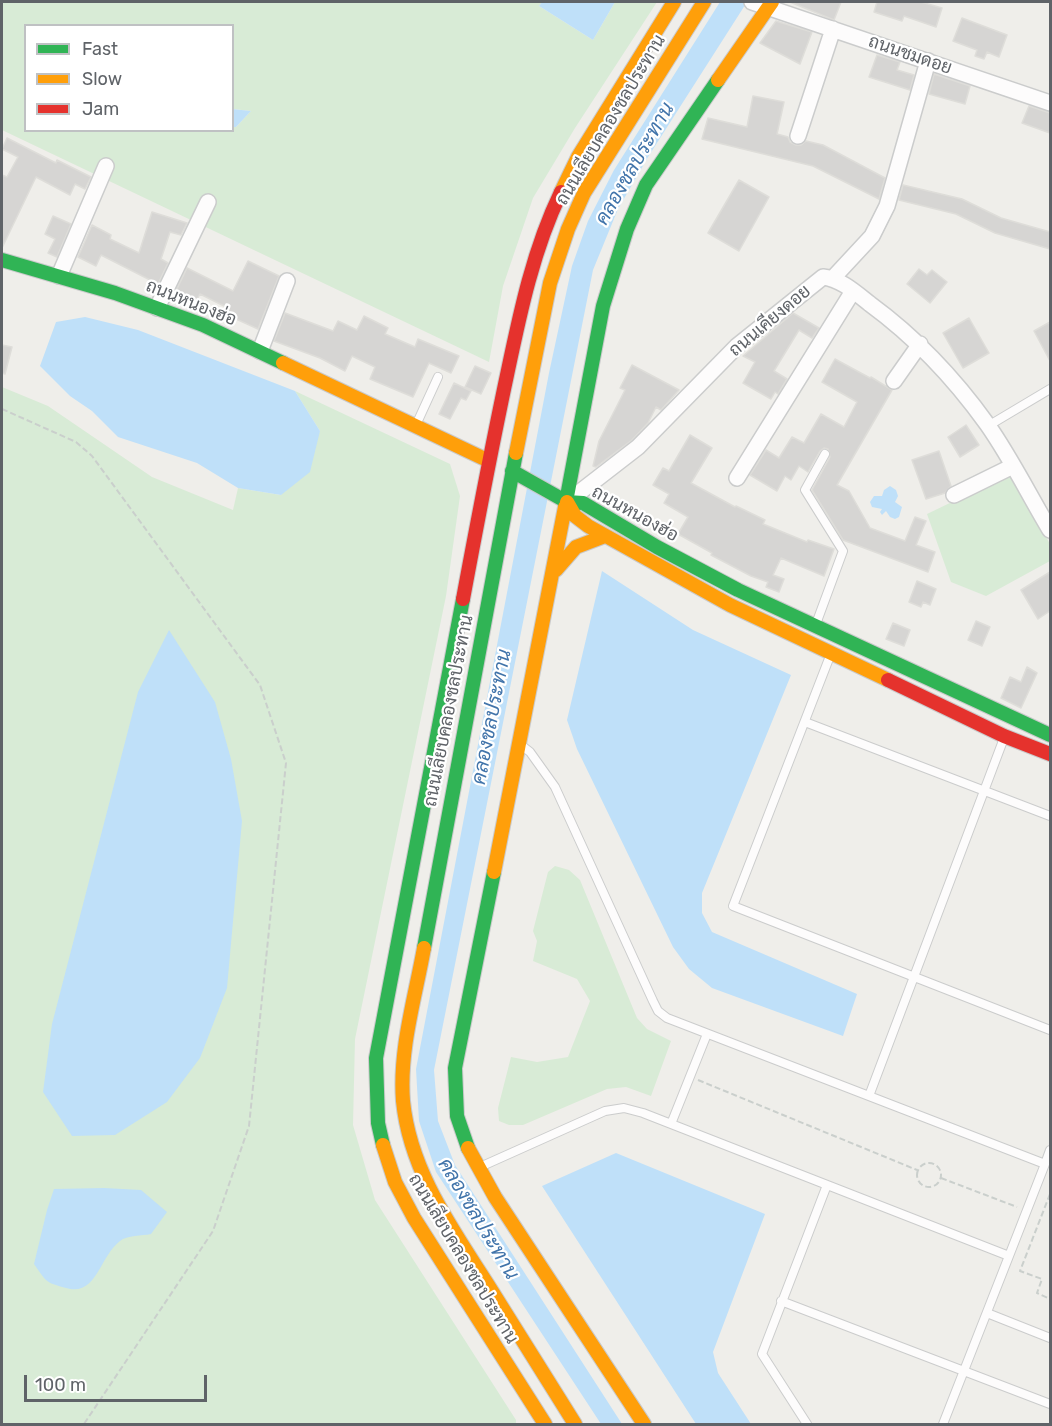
<!DOCTYPE html>
<html>
<head>
<meta charset="utf-8">
<style>
	body { margin:0 }
	#map { position:relative; width:1052px; height:1426px; overflow:hidden; background:#efeeea; font-family:Rubik,sans-serif }
	canvas { display:block }
	.frame { position:absolute; inset:0; border:3px solid #5f6368; pointer-events:none }
	.legend { position:absolute; left:24px; top:24px; width:210px; height:108px; box-sizing:border-box; background:#fff; border:2px solid #bfc1c3; margin:0; padding:8px 10px; list-style:none; font-size:18px; color:#5f6368 }
	.legend li { display:flex; align-items:center; gap:12px; height:30px }
	.legend b { width:30px; border:2px solid #bfc1c3 }
	.scale { position:absolute; left:24px; top:1375px; width:183px; height:27px; box-sizing:border-box; border:3px solid #5f6368; border-top:0; padding-left:8px; font-size:18px; line-height:21px; white-space:nowrap; color:#5f6368; -webkit-text-stroke:4px #fff; paint-order:stroke }
</style>
</head>
<body>
<div id="map">
<canvas width="1052" height="1426"></canvas>
<div class="frame"></div>
<ul class="legend">
<li><b style="height:8px;background:#30b455"></b>Fast</li>
<li><b style="height:8px;background:#ff9f0a"></b>Slow</li>
<li><b style="height:8px;background:#e5322d"></b>Jam</li>
</ul>
<div class="scale">100 m</div>
</div>
<script>
const context = document.querySelector('canvas').getContext('2d');
context.lineJoin = 'round';
function fill(path, color) {
  context.fillStyle = color;
  context.fill(path, 'evenodd');
}
function trace(path, color, width, dash) {
  context.strokeStyle = color;
  context.lineWidth = width;
  context.lineCap = dash ? 'butt' : 'round';
  context.setLineDash(dash || []);
  context.stroke(path);
}
function write(font, color, halo, rows, align = 'center') {
  context.font = font + ' Rubik,Sarabun,sans-serif';
  context.lineWidth = 4.5;
  context.setLineDash([]);
  context.textBaseline = 'middle';
  context.strokeStyle = halo;
  context.fillStyle = color;
  for (const [text, x, y, turn = 0] of rows) {
    context.save();
    context.translate(x, y);
    context.rotate((+turn || 0) * Math.PI / 180);
    context.textAlign = isNaN(turn) ? turn : align;
    if (halo) context.strokeText(text, 0, 0);
    context.fillText(text, 0, 0);
    context.restore();
  }
}
const green = new Path2D(`
	M 2,2 L 542,2 L 539,6 L 593,40 L 615,2 L 657,2 L 575,128 L 533,198 L 503,286 L 489,362 L 2,130 ZM 26,26 L 232,26 L 233,109 L 251,111 L 236,127 L 232,127 L 232,130 L 26,130 Z
	M 2,387 L 48,406 L 152,477 L 233,510 L 238,488 L 281,495 L 320,431 L 295,391 L 450,464 L 460,496 L 446,596 L 355,1039 L 353,1125 L 375,1200 L 516,1420 L 516,1424 L 2,1424 Z
	M 1010,474 L 1050,544 L 1050,561 L 986,596 L 951,582 L 927,514 Z
	M 555,866 L 569,870 L 580,880 L 637,1018 L 647,1029 L 671,1041 L 651,1096 L 626,1087 L 607,1089 L 523,1125 L 509,1125 L 499,1121 L 498,1108 L 511,1057 L 537,1062 L 568,1057 L 590,1001 L 577,979 L 533,961 L 537,941 L 533,931 L 548,872 Z`);
const water = new Path2D(`
	M 542,2 L 615,2 L 593,40 L 539,6 Z
	M 720,2 L 747,2 L 648,157 L 618,209 L 593,270 L 434,1070 L 438,1121 L 455,1165 L 622,1424 L 601,1424 L 436,1172 L 419,1121 L 416,1069 L 549,373 L 572,266 L 588,221 L 614,170 Z
	M 232,109 L 251,111 L 236,127 L 233,127 Z
	M 85,317 L 138,330 L 295,391 L 320,431 L 310,472 L 281,495 L 238,488 L 197,463 L 118,437 L 92,411 L 70,396 L 40,366 L 56,322 Z
	M 890,486 L 896,490 L 898,496 L 895,502 L 902,507 L 899,517 L 895,519 L 890,517 L 886,511 L 882,515 L 880,512 L 882,509 L 872,507 L 870,502 L 874,496 L 882,496 L 884,490 Z
	M 602,571 L 693,630 L 791,675 L 702,893 L 702,913 L 712,932 L 857,994 L 843,1036 L 712,988 L 689,969 L 673,947 L 577,749 L 567,720 Z
	M 169,630 L 215,702 L 231,759 L 242,821 L 227,988 L 200,1058 L 167,1102 L 115,1135 L 72,1136 L 43,1092 L 52,1024 L 138,692 Z
	M 616,1153 L 765,1214 L 713,1352 L 718,1373 L 751,1424 L 696,1424 L 542,1186 Z
	M 104,1188 L 141,1190 L 167,1212 L 151,1234 C 142,1236 127,1235 120,1241 C 99,1257 97,1297 66,1288 C 44,1282 47,1282 34,1264 L 47,1210 L 54,1189 Z`);
const building = new Path2D(`
	M 790,2 L 841,2 L 834,20 Z
	M 877,2 L 921,2 L 942,8 L 936,27 L 904,16 L 902,21 L 874,12 Z
	M 962,18 L 1007,35 L 999,57 L 987,52 L 984,59 L 975,56 L 977,50 L 953,41 Z
	M 776,21 L 812,32 L 800,64 L 760,43 Z
	M 877,55 L 900,62 L 897,70 L 914,75 L 910,90 L 869,77 Z
	M 934,74 L 970,86 L 965,104 L 929,94 Z
	M 753,96 L 784,102 L 777,134 L 788,137 L 790,142 L 796,145 L 801,145 L 806,141 L 823,145 L 885,178 L 879,199 L 813,166 L 702,139 L 708,118 L 747,127 Z
	M 1029,106 L 1050,113 L 1050,133 L 1022,123 Z
	M 7,138 L 56,163 L 57,160 L 91,177 L 85,189 L 75,184 L 70,195 L 36,177 L 2,248 L 2,175 L 7,177 L 18,157 L 2,149 Z
	M 739,180 L 769,197 L 739,251 L 708,233 Z
	M 903,185 L 962,199 L 1001,218 L 1050,232 L 1050,249 L 995,233 L 956,214 L 899,200 Z
	M 152,212 L 187,223 L 181,235 L 170,232 L 161,259 L 168,263 L 158,284 L 101,255 L 96,266 L 78,257 L 92,225 L 111,235 L 110,239 L 139,253 Z
	M 53,216 L 71,224 L 57,257 L 48,253 L 55,239 L 45,234 Z
	M 248,261 L 279,276 L 258,329 L 223,313 L 226,307 L 200,294 L 195,303 L 175,293 L 187,268 L 233,291 Z
	M 919,269 L 927,275 L 932,270 L 947,282 L 930,303 L 907,284 Z
	M 285,313 L 333,331 L 338,321 L 357,330 L 364,316 L 388,328 L 385,334 L 415,347 L 418,339 L 459,356 L 451,373 L 429,363 L 413,397 L 370,379 L 375,367 L 352,356 L 345,371 L 320,358 L 274,341 Z
	M 793,313 L 819,328 L 812,338 L 799,330 L 774,371 L 787,379 L 778,394 L 775,392 L 771,399 L 743,383 L 755,362 L 743,356 Z
	M 969,318 L 989,353 L 963,368 L 943,333 Z
	M 1050,322 L 1050,361 L 1034,331 Z
	M 2,345 L 12,347 L 5,374 L 2,373 Z
	M 835,359 L 870,378 L 871,377 L 892,390 L 837,485 L 849,491 L 870,528 L 905,541 L 915,517 L 926,521 L 916,545 L 935,552 L 928,572 L 843,540 L 812,490 L 830,457 L 828,449 L 824,448 L 820,451 L 808,472 L 799,466 L 791,480 L 785,476 L 777,491 L 750,475 L 766,450 L 779,458 L 792,437 L 804,443 L 821,414 L 844,427 L 857,402 L 822,382 Z
	M 632,365 L 679,390 L 661,410 L 656,407 L 648,423 L 632,440 L 596,467 L 593,466 L 599,441 L 625,390 L 620,388 Z
	M 475,366 L 491,373 L 481,394 L 465,387 Z
	M 454,383 L 471,391 L 466,400 L 461,398 L 450,419 L 439,414 Z
	M 966,425 L 979,445 L 960,457 L 948,437 Z
	M 690,435 L 712,448 L 691,483 L 735,507 L 736,506 L 765,520 L 763,524 L 807,542 L 808,540 L 834,549 L 824,576 L 781,558 L 773,575 L 784,579 L 779,592 L 766,587 L 768,582 L 751,576 L 711,555 L 712,553 L 678,534 L 688,517 L 664,503 L 669,494 L 653,485 L 663,468 L 669,471 Z
	M 939,451 L 951,486 L 945,493 L 926,499 L 912,460 Z
	M 1050,572 L 1050,611 L 1038,619 L 1021,590 Z
	M 917,581 L 936,589 L 930,605 L 923,602 L 921,607 L 909,602 Z
	M 976,621 L 990,627 L 982,646 L 968,640 Z
	M 893,623 L 910,630 L 904,646 L 886,639 Z
	M 1027,667 L 1037,673 L 1021,708 L 1001,698 L 1010,677 L 1021,682 Z`);
const path = new Path2D(`
	M 2,409 L 76,442 L 92,456 L 260,685 L 286,763 L 249,1126 L 213,1231 L 84,1424
	M 698,1080 L 917,1170
	M917 1175a12 12 0 1 1 24 0a12 12 0 1 1-24 0Z
	M 941,1178 L 1017,1207
	M 1050,1194 L 1020,1271 L 1042,1279 L 1037,1293 L 1050,1299`);
const lane = new Path2D(`
	M 416,425 L 438,377
	M 988,426 L 1050,389
	M 816,624 L 843,551 L 805,490 L 825,454
	M 830,656 L 733,906 L 1050,1030
	M 805,722 L 1050,816
	M 521,745 L 530,752 L 555,787 L 653,1001 L 658,1011 L 667,1018 L 1045,1164 L 1050,1150
	M 869,1096 L 1004,738
	M 671,1124 L 707,1034
	M 480,1167 L 605,1111 L 624,1108 L 643,1113 L 1009,1256 L 943,1424
	M 1009,1256 L 1045,1164
	M 781,1301 L 1050,1404
	M 987,1313 L 1050,1338
	M 807,1424 L 762,1354 L 827,1185`);
const street = new Path2D(`
	M 752,2 L 1050,103
	M 798,136 L 833,29
	M 59,276 L 106,166
	M 833,278 L 872,236 L 887,206 L 928,61
	M 157,308 L 208,202
	M 260,351 L 287,281
	M 894,381 L 920,344
	M 737,478 L 853,291
	M 954,495 L 1013,466
	M 567,502 L 638,447 L 737,346 L 823,277 C 841,279 856,293 870,304 C 915,337 954,378 987,424 C 1011,458 1029,495 1050,530`);
const fast = new Path2D(`
	M 2,260 L 115,293 L 203,325 L 283,363
	M 512,471 L 567,502 L 583,503 L 657,547 L 738,590 L 1050,735
	M 565,507 L 603,306 L 627,229 L 646,185 L 718,80
	M 424,948 L 516,453
	M 383,1145 L 378,1123 L 376,1058 L 463,599
	M 468,1148 L 457,1116 L 455,1068 L 494,872`);
const slow = new Path2D(`
	M 718,80 L 772,2
	M 561,192 L 578,157 L 674,2
	M 283,363 L 489,461
	M 516,453 L 550,283 L 568,229 L 584,193 L 704,2
	M 567,502 L 575,516 L 588,526 L 730,605 L 888,680
	M 556,570 L 576,547 L 605,536
	M 494,872 L 565,507
	M 424,948 C 415,998 399,1050 403,1101 C 410,1171 451,1227 488,1285 C 517,1331 546,1378 575,1424
	M 383,1145 L 395,1182 L 414,1218 L 545,1424
	M 468,1148 L 495,1197 L 644,1424`);
const jam = new Path2D(`
	M 463,599 C 477,524 491,450 507,375 C 520,313 533,250 561,192
	M 888,680 L 1004,736 L 1050,754`);
const streetNames = [
	["ถนนชมดอย",910,55,19],
	["ถนนเลียบคลองชลประทาน",611,120,-59],
	["ถนนหนองฮ่อ",191,303,22],
	["ถนนเคียงดอย",770,321,-40],
	["ถนนหนองฮ่อ",635,514,29],
	["ถนนเลียบคลองชลประทาน",449,711,-79],
	["ถนนเลียบคลองชลประทาน",463,1259,59]
];
const waterNames = [
	["คลองชลประทาน",635,164,-60],
	["คลองชลประทาน",492,717,-79],
	["คลองชลประทาน",478,1219,59]
];
fill(green, '#d8ebd6');
fill(water, '#bfe0f9');
fill(building, '#d6d5d3');
trace(building, '#deddd9', 1.5);
trace(lane, '#cbcccc', 10);
trace(street, '#cbcccc', 18);
trace(fast, '#cacacb', 16);
trace(slow, '#cacacb', 16);
trace(jam, '#cacacb', 16);
trace(path, '#cacfcc', 2, [6, 3]);
trace(lane, '#fdfcfc', 8);
trace(street, '#fdfcfc', 15);
trace(fast, '#30b455', 14);
trace(slow, '#ff9f0a', 14);
trace(jam, '#e5322d', 14);
write('18px', '#5f6368', '#fff', streetNames);
write('italic 20px', '#4174aa', '#fff', waterNames);
</script>
</body>
</html>
